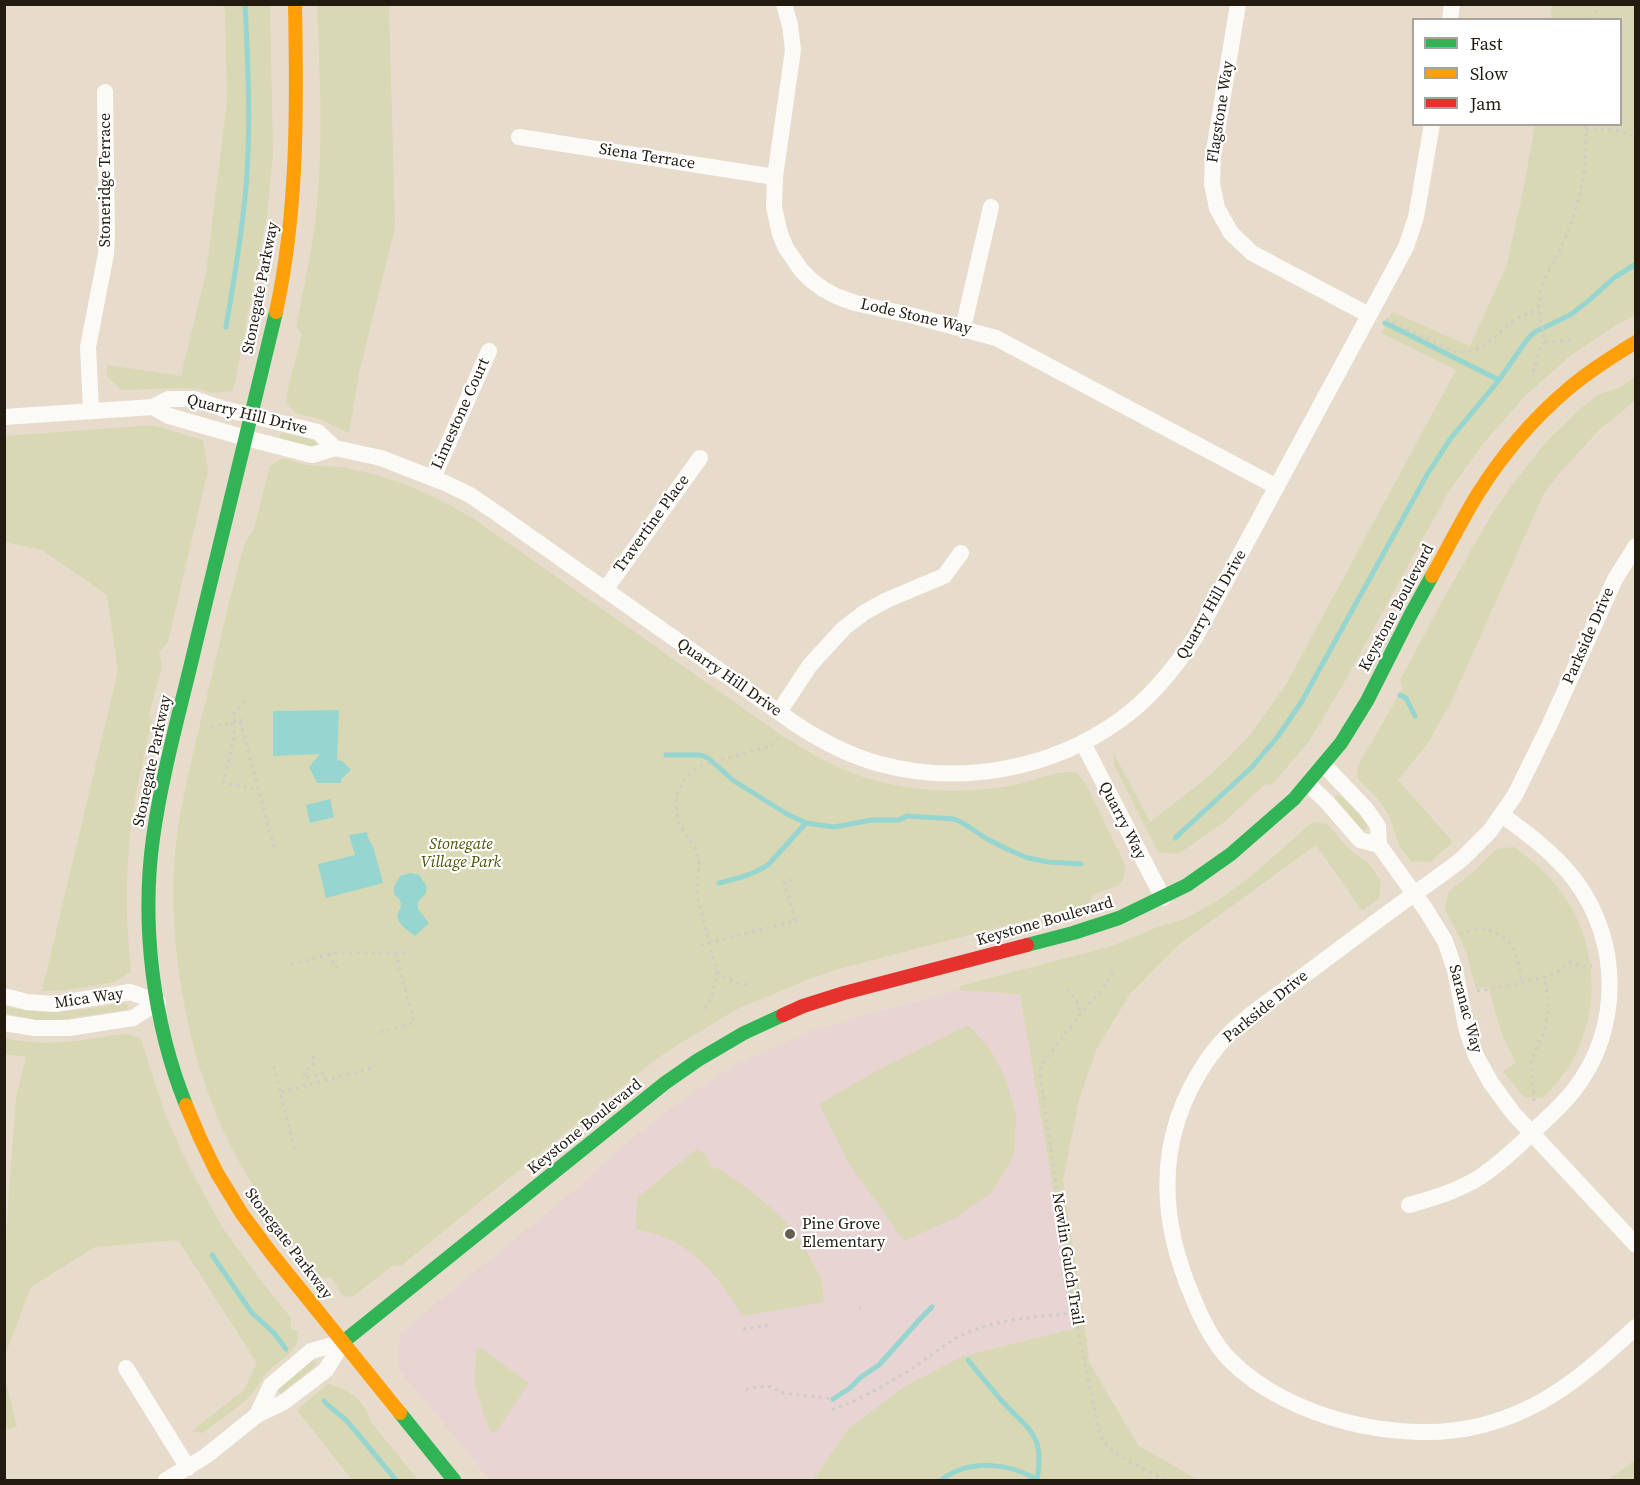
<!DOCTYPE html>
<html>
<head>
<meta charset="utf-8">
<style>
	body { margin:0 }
	#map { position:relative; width:1640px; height:1485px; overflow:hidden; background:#e7dbcb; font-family:"Source Serif 4",serif }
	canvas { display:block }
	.frame { position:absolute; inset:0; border:6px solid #231b10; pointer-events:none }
	.legend { position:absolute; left:1412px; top:18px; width:210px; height:108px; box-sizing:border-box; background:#fff; border:2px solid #a7a49f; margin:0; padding:8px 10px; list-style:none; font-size:18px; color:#231b10 }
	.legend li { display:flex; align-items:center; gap:12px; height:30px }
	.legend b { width:30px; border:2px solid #a7a49f }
</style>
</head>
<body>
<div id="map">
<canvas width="1640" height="1485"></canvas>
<div class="frame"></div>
<ul class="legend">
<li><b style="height:8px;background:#30b455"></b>Fast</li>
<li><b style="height:8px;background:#ff9f0a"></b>Slow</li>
<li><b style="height:8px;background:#e5322d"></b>Jam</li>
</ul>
</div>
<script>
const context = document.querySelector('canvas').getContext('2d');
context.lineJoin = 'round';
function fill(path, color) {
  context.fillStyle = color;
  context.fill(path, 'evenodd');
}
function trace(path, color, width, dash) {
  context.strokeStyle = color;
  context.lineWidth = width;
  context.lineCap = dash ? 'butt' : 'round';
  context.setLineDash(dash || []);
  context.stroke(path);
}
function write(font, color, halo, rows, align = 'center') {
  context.font = font + ' "Source Serif 4",serif';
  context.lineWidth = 4.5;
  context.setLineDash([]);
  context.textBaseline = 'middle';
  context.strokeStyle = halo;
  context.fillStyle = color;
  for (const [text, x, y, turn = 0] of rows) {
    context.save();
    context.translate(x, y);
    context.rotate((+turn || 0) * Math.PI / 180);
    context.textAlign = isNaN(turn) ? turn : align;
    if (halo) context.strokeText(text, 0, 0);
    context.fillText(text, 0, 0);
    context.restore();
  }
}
const education = new Path2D(`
	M 960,990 L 1020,994 L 1048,1157 L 1074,1329 L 963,1356 L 849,1428 L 813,1480 L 490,1480 L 398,1368 L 400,1333 L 574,1191 L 601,1164 L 663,1114 L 697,1090 L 732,1067 L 806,1033 L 872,1013 Z`);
const green = new Path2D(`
	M 223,5 L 270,5 L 273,154 L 267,216 L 235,382 L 232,391 L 212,393 L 199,389 L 183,388 L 122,390 L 107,377 L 107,365 L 181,376 L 206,273 L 227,102 L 225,11 Z
	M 317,5 L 389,5 L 395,228 L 359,373 L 349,433 L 320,419 L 295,413 L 286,401 L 287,392 L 302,334 L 296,327 C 303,293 310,258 315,224 C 324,151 320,77 317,5 Z
	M 1552,5 L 1635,5 L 1635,315 L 1616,325 L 1570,356 L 1525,396 L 1483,444 L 1449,491 L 1341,688 L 1309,741 L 1273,784 L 1264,785 L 1223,823 L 1178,854 L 1158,852 L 1114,765 L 1113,752 L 1150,822 L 1203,781 L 1226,760 L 1248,737 L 1284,688 L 1456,370 L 1381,333 L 1392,312 L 1470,346 L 1507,265 L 1523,191 L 1535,125 L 1620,124 L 1620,20 L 1551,19 Z
	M 1635,377 L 1635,401 L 1600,429 L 1558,475 L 1544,493 L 1453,698 L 1428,743 L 1398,780 L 1453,842 L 1430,862 L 1411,861 L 1400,847 L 1389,815 L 1376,797 L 1358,779 L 1357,767 L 1403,688 L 1400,680 L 1445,596 L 1492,514 L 1515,481 L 1547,441 L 1580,409 L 1598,395 L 1620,387 Z
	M 141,426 L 155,426 L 203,440 L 208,470 L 168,642 L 159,652 L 162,667 L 149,715 L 152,722 C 142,763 132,806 129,848 C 125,890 127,931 131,972 L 114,982 L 68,990 L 42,991 L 118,671 L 107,595 L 42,550 L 5,542 L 5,436 Z
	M 284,433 L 316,441 L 318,447 L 316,449 L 280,438 L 280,435 Z
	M 282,458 C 290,460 299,464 308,465 C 319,467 330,466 341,467 C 389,475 433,494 474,519 L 774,730 C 801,748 829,765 860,776 C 911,793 967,795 1019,784 C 1033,781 1066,767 1078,774 C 1080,776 1082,779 1084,781 L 1126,866 L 1122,881 L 1119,885 L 1093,895 L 1088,904 L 842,968 L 812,978 L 737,1009 L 671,1049 L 646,1067 L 402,1265 L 392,1266 L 352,1297 L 343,1296 L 331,1277 L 320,1279 C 288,1238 258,1198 234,1152 C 187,1062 164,935 177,835 C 185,783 198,732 211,680 C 222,633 232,586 246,540 L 254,530 L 270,466 Z
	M 1337,795 L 1341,796 L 1353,807 L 1368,825 L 1366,830 L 1362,831 L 1336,801 L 1334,798 Z
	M 1315,822 L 1328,824 L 1346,846 L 1370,865 L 1381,881 L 1379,898 L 1362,911 L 1316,845 L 1178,945 L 1130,994 L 1097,1048 L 1079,1100 L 1063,1180 L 1085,1328 L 1089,1362 L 1138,1445 L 1198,1480 L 813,1480 L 849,1428 L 904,1387 L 963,1356 L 1074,1329 L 1048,1157 L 1020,994 L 960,990 L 960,986 L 1112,946 L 1155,928 L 1185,919 L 1217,901 L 1255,873 L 1309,825 Z
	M 1514,847 C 1529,858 1543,870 1555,884 C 1593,929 1603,996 1578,1049 C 1570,1068 1557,1083 1543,1098 L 1525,1097 L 1521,1094 L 1503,1071 L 1516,1063 L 1503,1037 L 1488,987 L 1476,989 L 1466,950 L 1445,909 L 1449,891 L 1470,875 L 1497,849 Z
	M 123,1003 L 128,1004 L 127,1010 L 57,1020 L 40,1021 L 5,1013 L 4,1006 C 49,1017 79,1010 123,1003 Z
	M 968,1025 L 990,1049 L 1006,1079 L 1016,1116 L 1014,1155 L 992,1192 L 955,1218 L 904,1241 L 848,1162 L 819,1104 L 878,1070 Z
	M 123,1034 L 140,1037 L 164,1111 L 186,1161 L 222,1227 L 258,1277 L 291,1318 L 291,1329 L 298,1331 C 301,1351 282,1358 270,1370 C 261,1378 256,1391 247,1399 C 233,1412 217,1422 202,1433 L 192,1431 L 244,1390 L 257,1363 L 178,1240 L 95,1247 L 31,1287 L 5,1355 L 4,1270 L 9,1192 L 16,1098 L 26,1057 L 5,1054 L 5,1038 C 47,1048 81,1040 123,1034 Z
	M 697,1149 L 707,1156 L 711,1169 L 719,1168 L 756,1195 L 782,1218 L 802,1243 L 821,1278 L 824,1302 L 742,1316 C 724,1283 696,1248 659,1235 C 652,1233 644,1231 636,1229 L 637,1198 Z
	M 479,1348 L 485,1351 L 529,1383 L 497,1431 L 493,1432 L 490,1431 L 484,1416 L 475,1384 L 476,1350 Z
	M 313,1359 L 316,1363 L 316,1365 L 282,1393 L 279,1393 L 277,1387 Z
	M 4,1374 L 17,1427 L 5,1429 L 4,1429 Z
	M 328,1384 C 349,1388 365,1401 371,1422 L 418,1480 L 352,1480 L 297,1410 Z
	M 1635,1460 L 1635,1480 L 1608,1480 Z`);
const water = new Path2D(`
	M 339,710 L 337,760 L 342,761 L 351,770 L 341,779 L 341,783 L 317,783 L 309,767 L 320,754 L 273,756 L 273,711 Z
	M 330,799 L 334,817 L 310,823 L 306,805 Z
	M 367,832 L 368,838 L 373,846 L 383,883 L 326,898 L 318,864 L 355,855 L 349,835 Z
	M 411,873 L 419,875 L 427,887 L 426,893 L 418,902 L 418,909 L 429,923 L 415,936 C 410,932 400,926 398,919 C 395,912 404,908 400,901 C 399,899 396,896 394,894 L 394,887 L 400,876 Z`);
const stream = new Path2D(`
	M 1385,323 L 1499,380
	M 226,327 C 234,281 242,234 246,187 C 251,127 248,65 245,4
	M 1400,695 L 1406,698 L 1415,716
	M 666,755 L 701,755 L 708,758 L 734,781 L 787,814 L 806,823 L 834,827 L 872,820 L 899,820 L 907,816 L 954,819 L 963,823 L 987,839 L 1009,850 L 1028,858 L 1048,862 L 1081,864
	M 1175,838 L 1252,767 L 1279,735 L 1302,701 L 1428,473 L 1451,438 L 1499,380 L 1526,341 L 1531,335 L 1537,331 L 1570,315 L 1587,302 L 1615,277 L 1636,264
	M 719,883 L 742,877 L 755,872 L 768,865 L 806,823
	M 212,1255 L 252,1313 L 273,1332 L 286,1349
	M 968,1360 C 979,1374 990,1387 1001,1400 C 1029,1431 1045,1433 1037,1480
	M 833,1399 L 850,1388 L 861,1377 L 879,1365 L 921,1318 L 932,1307
	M 324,1401 C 329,1407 338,1413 345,1419 C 363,1439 379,1460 396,1480
	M 941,1480 C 970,1459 1007,1462 1038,1480`);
const path = new Path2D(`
	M 1595,20 L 1598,4
	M 1586,130 C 1605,128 1619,128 1636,138
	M 1386,319 L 1452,351 C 1458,352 1465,353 1471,351 C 1487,348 1497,334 1509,324 C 1518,317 1527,313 1539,310
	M 1545,342 L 1572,340
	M 1533,372 L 1541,347 L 1545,342 C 1542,326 1537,312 1540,296 C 1542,280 1553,264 1560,250 C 1579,207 1589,172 1585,124
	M 240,721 L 274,847
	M 235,722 L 234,713 L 246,700
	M 231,723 L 235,733 L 223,782 L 258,790
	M 211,727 L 243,720
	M 792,880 L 784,882 L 795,921
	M 1460,934 C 1466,932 1472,929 1478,929 C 1491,927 1509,939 1514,950 C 1519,960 1520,972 1522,983
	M 701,945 L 802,919
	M 330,953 L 334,965 L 341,969
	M 291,965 L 333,953 L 407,953
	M 717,972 C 728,980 736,984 750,985
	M 1113,972 L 1104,987 L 1080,1014 L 1049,1055 L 1041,1066 L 1040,1074 L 1074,1313 L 1100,1435 C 1113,1459 1144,1467 1165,1480
	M 1067,989 L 1079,1004 L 1080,1014
	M 1477,991 L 1522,983 L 1556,973 L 1568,963 L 1571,962 L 1581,966 L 1592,966
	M 705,1009 L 712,996 L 717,972 L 697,895 L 699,860 L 695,848 L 679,824 L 676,807 L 677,795 L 683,781 L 694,770 L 702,765 L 764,748 L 772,745 L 782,735
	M 380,1032 L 414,1023 L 396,954
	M 313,1056 L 315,1063 L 304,1073 L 304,1078 L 323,1073 L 326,1080
	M 274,1066 L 296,1154
	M 281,1092 L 376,1067
	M 1534,1101 L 1531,1060 L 1543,1034 L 1548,1014 L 1548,999 L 1544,975
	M 859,1308 L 861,1308
	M 743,1329 L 769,1325
	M 746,1390 L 756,1387 L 768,1386 L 784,1393 L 833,1399
	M 832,1410 C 861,1399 888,1384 914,1367 C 932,1355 949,1340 969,1332 C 1002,1318 1038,1317 1074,1313`);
const street = new Path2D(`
	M 784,4 L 790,25 L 793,50 L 775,177 L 774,207 L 780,234 L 786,248 L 801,270 L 811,280 L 823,289 L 836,296 L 855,303 L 914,316 L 996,338 L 1277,487
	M 1238,4 L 1213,157 L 1212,184 L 1217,208 L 1231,233 L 1252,253 L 1369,315
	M 1450,20 L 1452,4
	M 519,137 L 775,177
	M 963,328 L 991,207
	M 153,407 L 169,416 L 246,438 L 312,455 L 335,448 L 381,458 L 445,483 L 470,495 L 495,512 L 797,725 C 823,742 850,756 880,764 C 961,786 1052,769 1120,720 C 1151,698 1175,668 1196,636 L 1406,247 L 1416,217 L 1432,124
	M 91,410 L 88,347 L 106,254 L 107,236 L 105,92
	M 4,417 L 153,407 L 168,399 L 194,399 L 224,409 L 318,432 L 335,448
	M 433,478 L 489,351
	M 1636,546 L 1615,579 L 1549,726 L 1515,795 L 1490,831 L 1463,858 C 1447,871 1431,882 1414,894 C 1375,922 1337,951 1298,980 C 1267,1003 1233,1024 1210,1056 C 1156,1132 1157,1215 1193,1298 C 1202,1320 1213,1343 1230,1360 C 1288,1419 1404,1446 1483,1425 C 1548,1408 1588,1371 1636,1327
	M 605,590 L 700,458
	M 779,712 L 810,665 L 844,628 L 865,612 L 887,600 L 944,576 L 961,553
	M 1083,743 L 1163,898
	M 1324,765 L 1366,809 L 1378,826 L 1379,845 L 1426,910 L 1445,941 L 1455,970 L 1467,1031 L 1476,1056 L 1491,1083 L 1513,1113 L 1636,1245
	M 1308,784 L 1327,802 L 1360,840 L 1379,845
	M 4,996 L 27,1002 L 55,1004 L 130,992 L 158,1002
	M 4,1023 L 35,1028 L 69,1028 L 133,1018 L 158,1002
	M 1409,1205 C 1433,1198 1458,1191 1480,1177 C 1501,1163 1521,1144 1539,1126 C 1551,1115 1564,1103 1574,1090 C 1622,1029 1621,940 1574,879 C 1554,853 1528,834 1502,815
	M 126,1368 L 188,1468
	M 257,1415 L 271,1385 L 311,1351 L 343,1342
	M 166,1480 L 206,1456 L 257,1415 L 284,1402 L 326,1370 L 343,1342`);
const fast = new Path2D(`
	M 1027,945 L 1073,933 L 1119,918 L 1187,885 L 1231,854 L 1294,799 L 1341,743 L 1367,701 L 1411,614 L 1432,576
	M 186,1105 C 153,1023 141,925 153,838 C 162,773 180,711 195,647 C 221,535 250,424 276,312
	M 343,1342 L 665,1083 L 698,1060 L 744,1033 L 783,1015
	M 400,1413 L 454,1480`);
const slow = new Path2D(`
	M 276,312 C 298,211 297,107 295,4
	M 1432,576 C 1448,548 1462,519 1479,492 C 1503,454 1534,418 1568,389 C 1589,371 1613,356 1636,342
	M 186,1105 L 200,1138 L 217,1173 L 242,1214 L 271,1253 L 400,1413`);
const jam = new Path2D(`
	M 783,1015 L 803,1006 L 844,993 L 1027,945`);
const markers = [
	[790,1234,6,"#685e51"]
];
const streetNames = [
	["Flagstone Way",1221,112,-81],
	["Siena Terrace",647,157,9],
	["Stoneridge Terrace",106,180,-90],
	["Stonegate Parkway",261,288,-79],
	["Lode Stone Way",916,317,13],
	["Limestone Court",461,414,-66],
	["Quarry Hill Drive",247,415,14],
	["Travertine Place",652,524,-54],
	["Quarry Hill Drive",1212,605,-60],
	["Keystone Boulevard",1397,608,-62],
	["Parkside Drive",1589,636,-66],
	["Quarry Hill Drive",729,678,35],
	["Stonegate Parkway",153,761,-78],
	["Quarry Way",1122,821,63],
	["Keystone Boulevard",1045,922,-16],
	["Mica Way",89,999,-8],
	["Parkside Drive",1266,1007,-39],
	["Saranac Way",1465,1009,75],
	["Keystone Boulevard",585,1127,-39],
	["Stonegate Parkway",288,1244,53],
	["Newlin Gulch Trail",1067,1259,81]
];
const parkNames = [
	["Stonegate",461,845],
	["Village Park",461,863]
];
const poiNames = [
	["Pine Grove",802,1225],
	["Elementary",802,1243]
];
fill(education, '#e7d4d3');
fill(green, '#d9d8b5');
fill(water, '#96d5d0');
trace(stream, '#96d5d0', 5);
trace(path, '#d0cdc8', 3, [3, 4.5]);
trace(street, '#fbfaf7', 16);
trace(fast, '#30b455', 14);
trace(slow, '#ff9f0a', 14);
trace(jam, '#e5322d', 14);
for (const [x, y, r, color] of markers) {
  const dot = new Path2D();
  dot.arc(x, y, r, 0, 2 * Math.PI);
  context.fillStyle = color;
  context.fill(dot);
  trace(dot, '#fff', 2);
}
write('16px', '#231b10', '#fff', streetNames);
write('italic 16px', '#4d5402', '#fff', parkNames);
write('16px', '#231b10', '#fff', poiNames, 'left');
</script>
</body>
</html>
